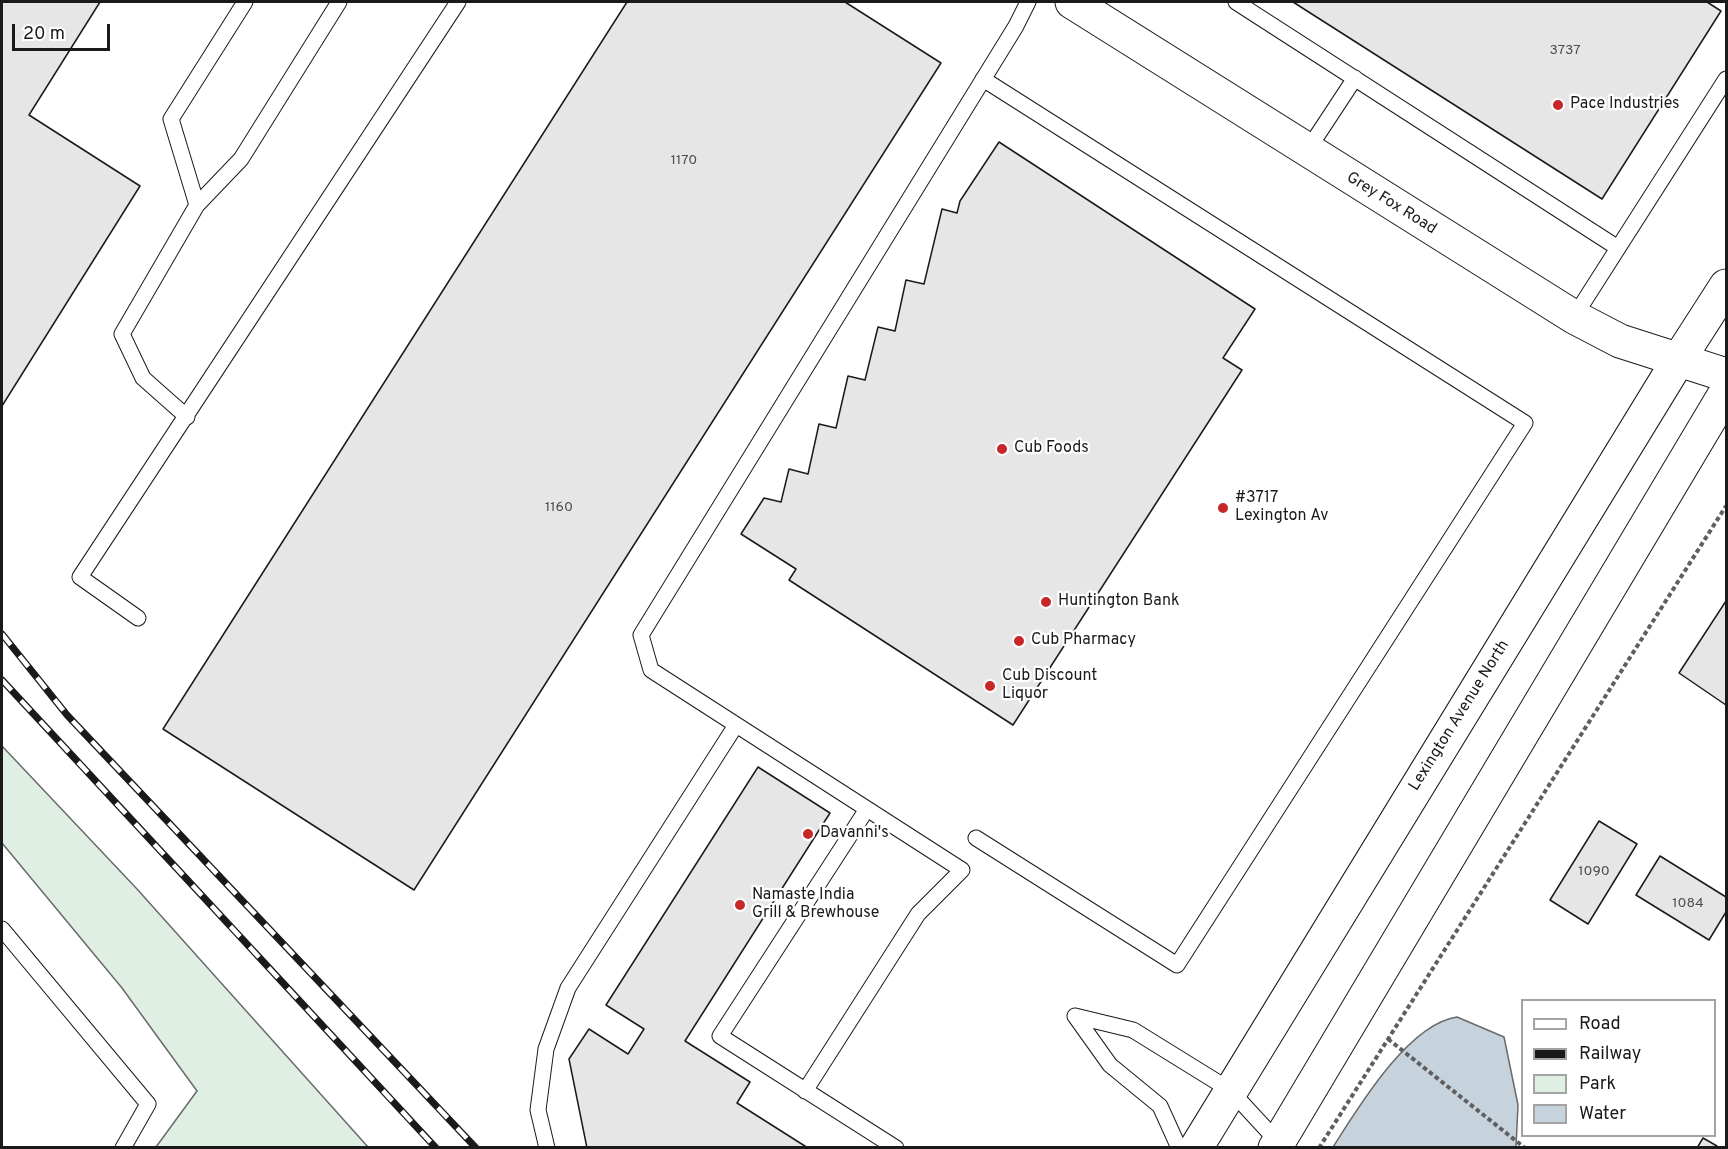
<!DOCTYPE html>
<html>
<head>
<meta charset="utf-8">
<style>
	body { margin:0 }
	#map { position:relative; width:1728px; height:1149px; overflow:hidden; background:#fff; font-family:Overpass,sans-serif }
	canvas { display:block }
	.frame { position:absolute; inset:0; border:3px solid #1a1a1a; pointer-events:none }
	.legend { position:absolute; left:1521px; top:999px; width:195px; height:138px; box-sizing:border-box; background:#fff; border:2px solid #a3a3a3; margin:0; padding:8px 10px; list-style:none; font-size:18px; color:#1a1a1a }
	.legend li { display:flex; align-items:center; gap:12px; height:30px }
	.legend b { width:30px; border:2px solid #a3a3a3 }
	.scale { position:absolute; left:12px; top:24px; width:98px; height:27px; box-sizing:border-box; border:3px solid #1a1a1a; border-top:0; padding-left:8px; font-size:18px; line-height:21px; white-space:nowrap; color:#1a1a1a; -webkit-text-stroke:4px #fff; paint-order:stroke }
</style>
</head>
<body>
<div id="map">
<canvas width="1728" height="1149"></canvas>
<div class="frame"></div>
<ul class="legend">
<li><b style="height:8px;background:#fff"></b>Road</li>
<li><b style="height:8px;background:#1a1a1a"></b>Railway</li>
<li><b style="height:16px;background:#e0efe3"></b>Park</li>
<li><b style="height:16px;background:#c6d2dc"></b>Water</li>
</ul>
<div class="scale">20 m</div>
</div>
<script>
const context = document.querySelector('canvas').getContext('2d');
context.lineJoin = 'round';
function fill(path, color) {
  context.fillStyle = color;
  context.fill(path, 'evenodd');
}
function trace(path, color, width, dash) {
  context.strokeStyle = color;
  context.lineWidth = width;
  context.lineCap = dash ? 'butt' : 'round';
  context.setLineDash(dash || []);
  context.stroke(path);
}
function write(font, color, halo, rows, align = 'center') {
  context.font = font + ' Overpass,sans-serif';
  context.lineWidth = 4.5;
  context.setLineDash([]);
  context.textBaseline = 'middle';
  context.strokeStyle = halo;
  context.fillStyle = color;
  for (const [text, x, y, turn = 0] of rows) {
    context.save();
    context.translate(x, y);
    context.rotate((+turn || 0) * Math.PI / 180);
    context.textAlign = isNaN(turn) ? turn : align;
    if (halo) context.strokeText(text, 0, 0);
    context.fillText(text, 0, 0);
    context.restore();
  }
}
const green = new Path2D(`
	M 2,746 L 137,889 L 368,1147 L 156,1147 L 197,1091 L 122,988 L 2,843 Z`);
const water = new Path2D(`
	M 1457,1017 L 1504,1037 L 1518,1105 L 1516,1147 L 1333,1147 C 1358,1108 1408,1024 1457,1017 Z`);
const building = new Path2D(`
	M 2,2 L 100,2 L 29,115 L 140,186 L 2,406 Z
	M 627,2 L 845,2 L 941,63 L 414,890 L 163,729 Z
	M 1293,2 L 1707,2 L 1721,11 L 1602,199 Z
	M 999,142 L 1255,309 L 1223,358 L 1242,370 L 1013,725 L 789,580 L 796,569 L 741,534 L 764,498 L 781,502 L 789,469 L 808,474 L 819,424 L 836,428 L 848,376 L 865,380 L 878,327 L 895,331 L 906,280 L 924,284 L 942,209 L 957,213 L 960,201 Z
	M 1726,601 L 1726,705 L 1679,673 Z
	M 758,767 L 830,813 L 685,1041 L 750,1082 L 737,1103 L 808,1148 L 587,1148 L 569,1059 L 589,1029 L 628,1054 L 644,1029 L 606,1005 Z
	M 1599,821 L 1637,844 L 1588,924 L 1550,900 Z
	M 1660,856 L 1726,897 L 1726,912 L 1709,940 L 1636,895 Z
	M 1703,1138 L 1717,1146 L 1716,1148 L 1697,1148 Z`);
const path = new Path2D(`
	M 1388,1039 L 1525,1148
	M 1319,1148 L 1726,506`);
const lane = new Path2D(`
	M 1236,2 L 1618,248
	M 1307,151 L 1355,78
	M 197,205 L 241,159 L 339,2
	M 1574,317 L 1726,79
	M 187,417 L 143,378 L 122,334 L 197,205 L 171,119 L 245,2
	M 138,618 L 80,577 L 458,2
	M 867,809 L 720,1036 L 896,1148
	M 976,838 L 1177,965 L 1525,423 L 983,79
	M 2,929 L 148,1104 L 123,1148
	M 1075,1016 L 1133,1030 L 1230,1090 L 1278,1142
	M 1075,1016 L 1110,1065 L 1160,1106 L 1179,1148
	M 805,1091 L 918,914 L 962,870 L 651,670 L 641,635 L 1016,26 L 1028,2
	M 547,1148 L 538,1110 L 546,1049 L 568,988 L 736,725`);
const secondary = new Path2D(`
	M 1072,2 L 1574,317 L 1620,341 L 1726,375
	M 1196,1148 L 1679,359 L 1726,286
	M 1275,1148 L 1726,392`);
const rail = new Path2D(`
	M 2,634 L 67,715 L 476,1148
	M 2,680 L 436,1148`);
const markers = [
	[1558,105,6,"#c62828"],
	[1002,449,6,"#c62828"],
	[1223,508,6,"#c62828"],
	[1046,602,6,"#c62828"],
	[1019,641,6,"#c62828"],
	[990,686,6,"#c62828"],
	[808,834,6,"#c62828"],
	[740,905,6,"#c62828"]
];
const numberNames = [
	["3737",1565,51],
	["1170",684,161],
	["1160",559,508],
	["1090",1594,872],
	["1084",1688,904]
];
const poiNames = [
	["Pace Industries",1570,105],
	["Cub Foods",1014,449],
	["#3717",1235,499],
	["Lexington Av",1235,517],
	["Huntington Bank",1058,602],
	["Cub Pharmacy",1031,641],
	["Cub Discount",1002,677],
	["Liquor",1002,695],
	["Davanni's",820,834],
	["Namaste India",752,896],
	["Grill & Brewhouse",752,914]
];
const streetNames = [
	["Grey Fox Road",1391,204,32],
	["Lexington Avenue North",1460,716,-58]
];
fill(green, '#e0efe3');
trace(green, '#6a6a6a', 1.5);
fill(water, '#c6d2dc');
trace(water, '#6a6a6a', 1.5);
fill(building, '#e6e6e6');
trace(building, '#1a1a1a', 1.5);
trace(lane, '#1a1a1a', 17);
trace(secondary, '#1a1a1a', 35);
trace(path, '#5f5f5f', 4, [4.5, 3]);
trace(lane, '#fff', 15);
trace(secondary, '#fff', 33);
trace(rail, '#1a1a1a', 7);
trace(rail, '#fff', 4.5, [14]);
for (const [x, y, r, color] of markers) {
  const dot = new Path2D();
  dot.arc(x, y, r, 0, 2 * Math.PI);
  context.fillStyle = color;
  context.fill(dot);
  trace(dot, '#fff', 2);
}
write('14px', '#4d4d4d', null, numberNames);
write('16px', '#1a1a1a', '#fff', poiNames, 'left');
write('16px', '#1a1a1a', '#fff', streetNames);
</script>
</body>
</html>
